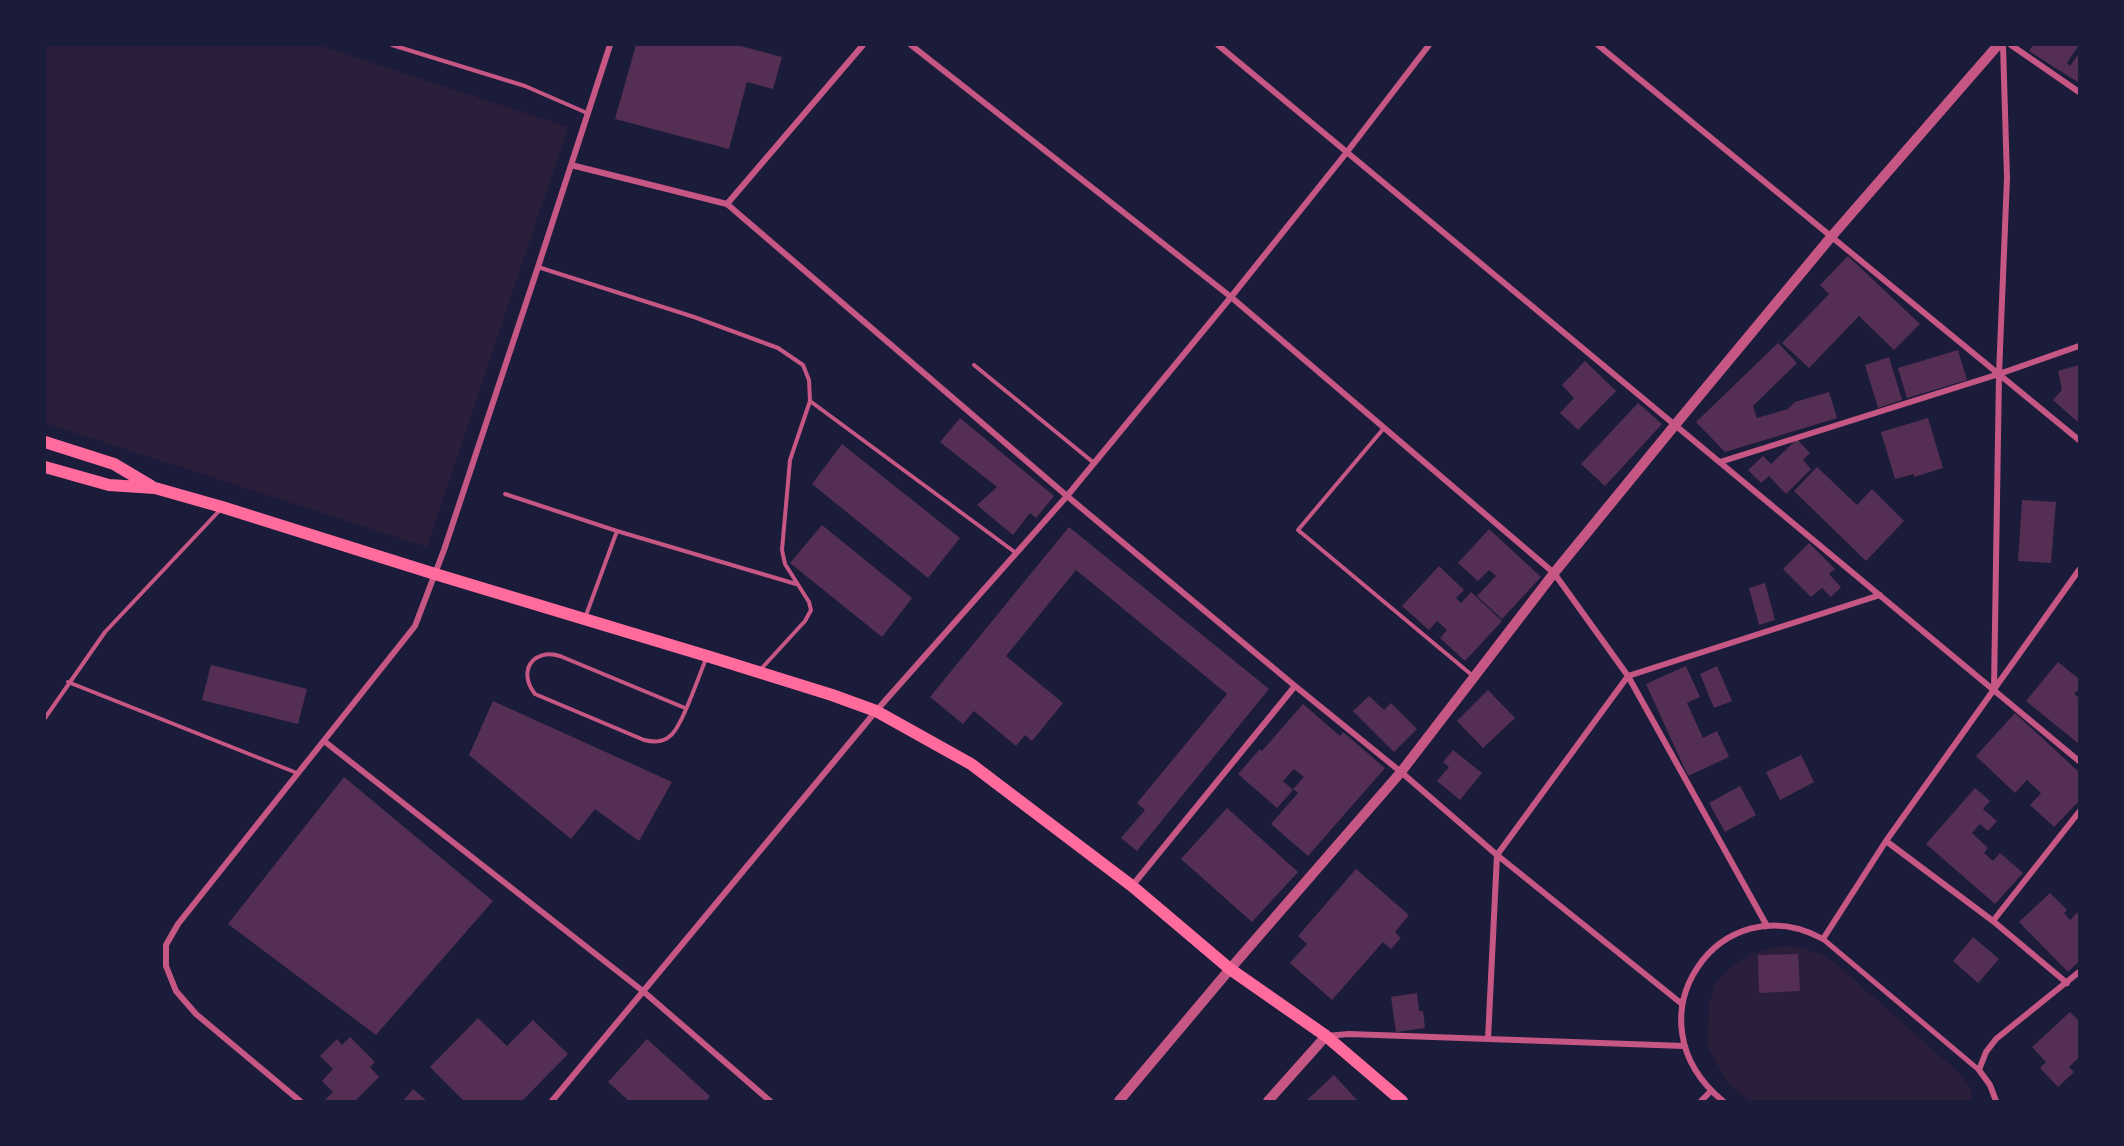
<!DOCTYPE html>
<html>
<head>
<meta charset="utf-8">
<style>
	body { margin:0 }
	#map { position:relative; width:2124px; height:1146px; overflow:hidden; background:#1b1b3a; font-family:Montserrat,sans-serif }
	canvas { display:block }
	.frame { position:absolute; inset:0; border:46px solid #1b1b3a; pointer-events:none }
</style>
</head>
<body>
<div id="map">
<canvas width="2124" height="1146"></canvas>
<div class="frame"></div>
</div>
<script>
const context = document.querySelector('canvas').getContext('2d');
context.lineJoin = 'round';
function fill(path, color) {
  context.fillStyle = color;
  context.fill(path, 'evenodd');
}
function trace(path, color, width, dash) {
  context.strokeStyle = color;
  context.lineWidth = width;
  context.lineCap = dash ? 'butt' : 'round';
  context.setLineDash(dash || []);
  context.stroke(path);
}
const green = new Path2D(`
	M 45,45 L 318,45 L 568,127 L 427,547 L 45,423 Z
	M 1781,946 L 1798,947 L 1821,954 L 1834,962 L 1959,1073 L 1970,1087 L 1973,1101 L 1750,1101 L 1728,1084 L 1708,1047 L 1709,1003 L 1716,982 L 1735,964 L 1755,953 Z`);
const building = new Path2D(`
	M 636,45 L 737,45 L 782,57 L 773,89 L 747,82 L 729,149 L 615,119 Z
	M 2033,45 L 2079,45 L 2067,63 L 2070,66 L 2079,53 L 2079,83 L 2029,51 Z
	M 1848,256 L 1920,324 L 1894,350 L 1859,316 L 1809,368 L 1782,343 L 1829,294 L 1820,285 Z
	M 1778,343 L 1797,363 L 1753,406 L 1757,418 L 1788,409 L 1795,402 L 1829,392 L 1837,418 L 1725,452 L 1696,422 Z
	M 1958,350 L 1967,380 L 1907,398 L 1898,368 Z
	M 1889,357 L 1902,400 L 1878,408 L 1865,365 Z
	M 1585,361 L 1616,391 L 1578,430 L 1560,413 L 1574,398 L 1562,385 Z
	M 2079,365 L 2079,423 L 2053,400 L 2062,390 L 2058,371 Z
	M 1638,403 L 1662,424 L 1605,486 L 1581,464 Z
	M 960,418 L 1054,496 L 1036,518 L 1030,513 L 1013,535 L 977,505 L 997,487 L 940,442 Z
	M 1928,418 L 1943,468 L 1914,477 L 1914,474 L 1895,479 L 1881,432 Z
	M 1797,439 L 1810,453 L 1803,460 L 1811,469 L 1786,494 L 1769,476 L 1761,483 L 1748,470 L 1763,456 L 1771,464 Z
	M 842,444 L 960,538 L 928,578 L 812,484 Z
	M 1817,467 L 1857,505 L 1872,489 L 1904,521 L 1866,561 L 1794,491 Z
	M 2022,500 L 2056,502 L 2051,563 L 2018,561 Z
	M 822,525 L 912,598 L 882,637 L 790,563 Z
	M 1069,527 L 1269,689 L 1137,851 L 1121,838 L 1145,810 L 1137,803 L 1227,694 L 1076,570 L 1006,656 L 1063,703 L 1032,741 L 1025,735 L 1016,746 L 974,711 L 963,724 L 930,697 Z
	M 1489,529 L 1541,577 L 1502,619 L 1477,596 L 1496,576 L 1489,570 L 1478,581 L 1458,563 Z
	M 1809,543 L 1835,569 L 1829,574 L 1841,587 L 1831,597 L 1822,588 L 1811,597 L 1783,569 Z
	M 1439,566 L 1464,590 L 1456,598 L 1461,603 L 1471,592 L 1502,621 L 1465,661 L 1440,638 L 1447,630 L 1437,621 L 1429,630 L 1402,606 Z
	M 1765,583 L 1775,620 L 1759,625 L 1749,588 Z
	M 2058,662 L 2079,679 L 2079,689 L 2074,694 L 2079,698 L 2079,744 L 2026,701 Z
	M 211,665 L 307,689 L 298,724 L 202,700 Z
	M 1686,666 L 1700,697 L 1687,703 L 1703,738 L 1717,731 L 1729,757 L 1688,776 L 1646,684 Z
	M 1717,666 L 1732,701 L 1714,708 L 1700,674 Z
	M 1488,690 L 1515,718 L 1483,748 L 1457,721 Z
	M 1369,696 L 1384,710 L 1391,703 L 1417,729 L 1394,752 L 1353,711 Z
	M 493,701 L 672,782 L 639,841 L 595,809 L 571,839 L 469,755 Z
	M 1303,704 L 1340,736 L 1343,732 L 1385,768 L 1308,856 L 1271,824 L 1298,793 L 1293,789 L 1304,777 L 1294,769 L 1283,781 L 1293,790 L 1277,808 L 1238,774 L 1260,749 L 1262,751 Z
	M 2015,713 L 2079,772 L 2079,801 L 2054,827 L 2030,805 L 2041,793 L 2027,780 L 2015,793 L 1976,756 Z
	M 1453,750 L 1482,773 L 1460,800 L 1437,781 L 1449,767 L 1443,762 Z
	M 1801,755 L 1814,782 L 1780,800 L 1766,772 Z
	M 344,777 L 493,901 L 376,1035 L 228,924 Z
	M 1740,786 L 1756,815 L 1725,832 L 1709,803 Z
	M 1975,788 L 1990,801 L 1983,809 L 1997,821 L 1988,831 L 1980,824 L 1972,833 L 1988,848 L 1984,853 L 1993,861 L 2000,853 L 2023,873 L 1995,904 L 1926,844 Z
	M 1227,808 L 1298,872 L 1252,922 L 1181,859 Z
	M 1356,869 L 1409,915 L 1395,932 L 1401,938 L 1391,949 L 1383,942 L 1332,1000 L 1290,963 L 1307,944 L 1298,936 Z
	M 2050,893 L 2067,910 L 2064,913 L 2070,920 L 2079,911 L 2079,961 L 2068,972 L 2019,922 Z
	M 1973,937 L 1999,959 L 1978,983 L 1953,961 Z
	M 1798,954 L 1800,991 L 1759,993 L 1758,955 Z
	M 1417,993 L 1419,1011 L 1423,1011 L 1425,1028 L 1396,1032 L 1391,997 Z
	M 2070,1012 L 2079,1021 L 2079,1057 L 2069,1067 L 2074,1072 L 2058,1087 L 2040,1068 L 2046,1062 L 2032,1047 Z
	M 478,1018 L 507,1046 L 533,1020 L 568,1054 L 522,1101 L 464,1101 L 430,1067 Z
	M 350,1037 L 375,1062 L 370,1067 L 379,1077 L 355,1101 L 324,1101 L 333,1092 L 322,1081 L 333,1069 L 320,1056 L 337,1039 L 342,1045 Z
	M 647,1039 L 710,1096 L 706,1101 L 629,1101 L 608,1082 Z
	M 1334,1075 L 1358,1101 L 1306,1101 Z
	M 413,1089 L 427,1101 L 403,1101 Z`);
const service = new Path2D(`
	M 392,45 L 525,86 L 587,113
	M 538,267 L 694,317 L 751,338 L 778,348 L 803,365 L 809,380 L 810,401 L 790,460 L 782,550 L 785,564 L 809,602 L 811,610 L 805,621 L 761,669
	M 974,365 L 1094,463
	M 810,401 L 1016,553
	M 1384,428 L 1298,530 L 1473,676
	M 505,494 L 617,531 L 796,584
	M 585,618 L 617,531
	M 68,682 L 297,773
	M 685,708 L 560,656 C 533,648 517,671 535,694 L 644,740 C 653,742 662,743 670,736 C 682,727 699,675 706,659
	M 45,718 L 105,632 L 220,510`);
const pedestrian = new Path2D(`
	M 1823,939 L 1979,1070`);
const minor = new Path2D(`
	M 911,45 L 1231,297 L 1554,573 L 1628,676 L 1767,926
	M 1218,45 L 2079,761
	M 1598,45 L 2079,440
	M 2011,45 L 2079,92
	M 571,165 L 727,204 L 1067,496 L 1295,686 L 1401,772 L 1497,855 L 1682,1004
	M 727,204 L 863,45
	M 1720,462 L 1999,374 L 2079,346
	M 1994,689 L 1999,374 L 2007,178 L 2003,45
	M 324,741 L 644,992 L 770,1101
	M 1886,841 L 1993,921 L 2067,983
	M 1132,886 L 1295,686
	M 1993,921 L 2079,812
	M 1326,1036 L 1349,1034 L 1684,1046
	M 1488,1039 L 1497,855 L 1628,676 L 1880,595
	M 300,1101 L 196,1014 L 176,991 L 166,966 L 166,945 L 178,924 L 415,626 L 444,550 L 538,267 L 610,45
	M 552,1101 L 876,711 L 1067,496 L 1231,297 L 1347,152 L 1429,45
	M 1701,1101 L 1711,1091
	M 1723,1101 C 1623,1019 1721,882 1823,939 L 1886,841 L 2079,570
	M 1996,1101 L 1990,1085 L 1979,1070 L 1986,1052 L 1996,1039 L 2079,972`);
const tertiary = new Path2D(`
	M 1119,1101 L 1230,969 L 1401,772 L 1554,573 L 1675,425 L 1831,237 L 1998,45
	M 1268,1101 L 1326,1036`);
const secondary = new Path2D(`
	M 45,442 L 114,464 L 151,486
	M 45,467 L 109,485 L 155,488 L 222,507 L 435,574 L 707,656 L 832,695 L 876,711 L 971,764 L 1132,886 L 1230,969 L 1326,1036 L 1402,1101`);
fill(green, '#2a1e3b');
fill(building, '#542f53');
trace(service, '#c65784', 4);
trace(pedestrian, '#c65784', 5);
trace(minor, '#c65784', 6);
trace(tertiary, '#c65784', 10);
trace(secondary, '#ff6b9d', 12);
</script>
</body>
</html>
